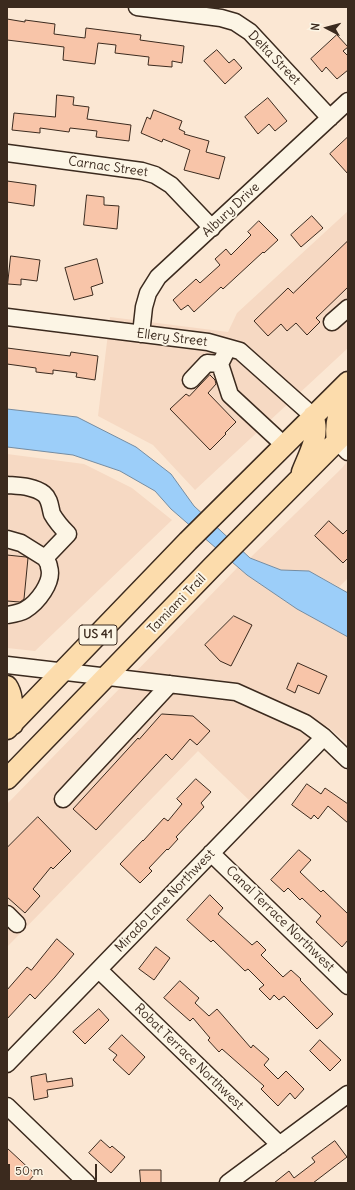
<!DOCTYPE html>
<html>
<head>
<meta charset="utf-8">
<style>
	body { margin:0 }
	#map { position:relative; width:355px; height:1190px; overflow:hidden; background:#fbe7d3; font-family:Delius,sans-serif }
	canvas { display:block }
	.frame { position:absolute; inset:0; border:8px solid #3b2a1e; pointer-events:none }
	.north { position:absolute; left:307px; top:8px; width:40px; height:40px; -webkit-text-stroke:3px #fcf5e5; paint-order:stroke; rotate:276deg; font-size:11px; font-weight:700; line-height:16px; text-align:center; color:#3b2a1e }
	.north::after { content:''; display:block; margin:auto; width:14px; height:18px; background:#3b2a1e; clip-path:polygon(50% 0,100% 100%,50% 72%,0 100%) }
	.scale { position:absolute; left:8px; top:1164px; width:89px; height:18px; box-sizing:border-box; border:2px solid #3b2a1e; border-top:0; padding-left:5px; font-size:12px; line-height:14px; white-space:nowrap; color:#3b2a1e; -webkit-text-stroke:3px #fcf5e5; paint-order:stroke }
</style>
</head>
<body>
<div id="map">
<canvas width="355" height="1190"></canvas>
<div class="frame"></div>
<div class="north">N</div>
<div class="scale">50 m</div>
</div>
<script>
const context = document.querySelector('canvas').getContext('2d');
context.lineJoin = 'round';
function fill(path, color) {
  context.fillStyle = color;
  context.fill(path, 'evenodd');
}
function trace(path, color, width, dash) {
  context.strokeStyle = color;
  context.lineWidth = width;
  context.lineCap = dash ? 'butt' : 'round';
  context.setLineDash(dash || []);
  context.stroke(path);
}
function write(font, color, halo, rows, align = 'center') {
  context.font = font + ' Delius,sans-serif';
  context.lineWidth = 4;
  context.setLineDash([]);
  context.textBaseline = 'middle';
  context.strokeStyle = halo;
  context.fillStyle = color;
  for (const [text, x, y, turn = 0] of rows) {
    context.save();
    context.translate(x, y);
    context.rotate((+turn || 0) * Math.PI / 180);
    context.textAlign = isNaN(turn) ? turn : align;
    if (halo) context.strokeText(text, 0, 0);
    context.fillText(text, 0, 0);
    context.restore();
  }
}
const built = new Path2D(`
	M 348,211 L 348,348 L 195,490 L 153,445 L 98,416 L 110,317 L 228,332 L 237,313 Z
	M 7,454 L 84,464 L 132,488 L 172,520 L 35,651 L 7,648 Z
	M 348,460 L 348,578 L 339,587 L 309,571 L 281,570 L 250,558 L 342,468 Z
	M 238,567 L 247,575 L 297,609 L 348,637 L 348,744 L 327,726 L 250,801 L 198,751 L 7,947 L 7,804 Z`);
const water = new Path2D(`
	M 7,409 L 77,417 L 136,447 L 171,474 L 194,506 L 250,558 L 281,570 L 309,571 L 348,593 L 348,637 L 297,609 L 247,575 L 171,509 L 155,491 L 120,471 L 73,455 L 7,447 Z`);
const building = new Path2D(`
	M 7,19 L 25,22 L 25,20 L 55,24 L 54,34 L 85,38 L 86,28 L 141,35 L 140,40 L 184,46 L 182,63 L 172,61 L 172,67 L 148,65 L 149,57 L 115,53 L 116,45 L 98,43 L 95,64 L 63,60 L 64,47 L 7,40 Z
	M 337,35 L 348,47 L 343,51 L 348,56 L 348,70 L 337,79 L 326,67 L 322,72 L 311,59 Z
	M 217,50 L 229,63 L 234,59 L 242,68 L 225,84 L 204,61 Z
	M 57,95 L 74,97 L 73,105 L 89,107 L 87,119 L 131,125 L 129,141 L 96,137 L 97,131 L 70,128 L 69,132 L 40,128 L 40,133 L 12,130 L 14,113 L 55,117 Z
	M 268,98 L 287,121 L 275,131 L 269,124 L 258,134 L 245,117 Z
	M 154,110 L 182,121 L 179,129 L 185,132 L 184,134 L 209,141 L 206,152 L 225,157 L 219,179 L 184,170 L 190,150 L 163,139 L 162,142 L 141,133 L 147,117 L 150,119 Z
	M 348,137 L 348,174 L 330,154 Z
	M 7,181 L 36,185 L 34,206 L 7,202 Z
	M 87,195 L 104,197 L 104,205 L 119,206 L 117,229 L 84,225 Z
	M 312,216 L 323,228 L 301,247 L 291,235 Z
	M 259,221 L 278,240 L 264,253 L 263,252 L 223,289 L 221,287 L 194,312 L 188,305 L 181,310 L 173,300 L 196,279 L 200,283 L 220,265 L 215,259 L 226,249 L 231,255 L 251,235 L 248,232 Z
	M 348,241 L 348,287 L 316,318 L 320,322 L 307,335 L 296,323 L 287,331 L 281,324 L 268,336 L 254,321 L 288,288 L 293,293 Z
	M 11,256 L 40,260 L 37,281 L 21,279 L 21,285 L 8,284 Z
	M 97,259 L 103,283 L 91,287 L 93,295 L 74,300 L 65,268 Z
	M 7,348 L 70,356 L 71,352 L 98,356 L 95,380 L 76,377 L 77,373 L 53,370 L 53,374 L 36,372 L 36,368 L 7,364 Z
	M 210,375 L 215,380 L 216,384 L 208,393 L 236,422 L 225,433 L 226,434 L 210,450 L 170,409 L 186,394 L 189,396 Z
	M 329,521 L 343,534 L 348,529 L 348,558 L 343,563 L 315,536 Z
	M 7,555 L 26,557 L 28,558 L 24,599 L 20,602 L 7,601 Z
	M 234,616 L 252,625 L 231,666 L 220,661 L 205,645 Z
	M 298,663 L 327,676 L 319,694 L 298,685 L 295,693 L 287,689 Z
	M 162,714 L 193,716 L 210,731 L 197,745 L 190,739 L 172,760 L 166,754 L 96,830 L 73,809 L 138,738 L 139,739 Z
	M 196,779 L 211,792 L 201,803 L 204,807 L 176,837 L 178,839 L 168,850 L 167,849 L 149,868 L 152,871 L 140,883 L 120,864 L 143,840 L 143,841 L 164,818 L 168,821 L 182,804 L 177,799 Z
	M 307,784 L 321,794 L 325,788 L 348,804 L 348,823 L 328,806 L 318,819 L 314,815 L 311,819 L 292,805 Z
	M 38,817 L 71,851 L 53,869 L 51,867 L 33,889 L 40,896 L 25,913 L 7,897 L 7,848 Z
	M 299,850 L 311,860 L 300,872 L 321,892 L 323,890 L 348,914 L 348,940 L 342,947 L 316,922 L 321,916 L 302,898 L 300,900 L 288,888 L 284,892 L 271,880 Z
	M 210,895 L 223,908 L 218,914 L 252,945 L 257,941 L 266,950 L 261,955 L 283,977 L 291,970 L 301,979 L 300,980 L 333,1014 L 317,1029 L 284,996 L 279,1000 L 274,995 L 270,1000 L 259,989 L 264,985 L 248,969 L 245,971 L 213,940 L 211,942 L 187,920 Z
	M 57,939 L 74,954 L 55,977 L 35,999 L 30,994 L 7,1019 L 7,990 L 27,967 L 31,970 Z
	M 156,947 L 170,958 L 154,980 L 139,969 Z
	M 180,981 L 199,998 L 195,1003 L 209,1016 L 217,1009 L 251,1048 L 253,1045 L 269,1059 L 264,1065 L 278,1079 L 286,1071 L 304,1089 L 295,1099 L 290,1093 L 278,1106 L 261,1089 L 264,1086 L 222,1049 L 219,1052 L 208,1040 L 210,1038 L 193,1018 L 190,1021 L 164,998 Z
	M 99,1009 L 109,1020 L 85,1044 L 73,1032 Z
	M 122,1035 L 145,1057 L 129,1075 L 113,1060 L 117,1055 L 109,1049 Z
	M 320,1040 L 341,1060 L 330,1071 L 310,1051 Z
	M 46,1074 L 47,1082 L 72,1078 L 73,1086 L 47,1090 L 48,1097 L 34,1100 L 31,1077 Z
	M 101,1140 L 110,1148 L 112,1146 L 125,1157 L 111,1173 L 89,1153 Z
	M 335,1141 L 347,1157 L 313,1183 L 274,1183 L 289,1171 L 294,1178 L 315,1162 L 312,1158 Z
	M 7,1148 L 35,1174 L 27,1183 L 7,1183 Z
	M 140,1170 L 161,1170 L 161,1183 L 141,1183 Z`);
const minor = new Path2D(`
	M 137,7 L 221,18 L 235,22 L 250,32 L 330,118
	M 7,153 L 142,171 L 155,175 L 171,185 L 212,228
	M 7,317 L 208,342 L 240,351 L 313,416
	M 332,322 L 348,308
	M 141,334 L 144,307 L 148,293 L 158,277 L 348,101
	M 228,348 L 220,364 L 230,395 L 284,445
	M 191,380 L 207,363 L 220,364
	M 337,441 L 348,452
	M 7,485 C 19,486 34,486 44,494 C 50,499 50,507 52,514 C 56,521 62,528 68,534 L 45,558 C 47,561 49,564 49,567 C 54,582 37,603 25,610 C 20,613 13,614 7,615
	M 7,539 L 21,543 L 45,558
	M 7,665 L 236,692 L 305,723 L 324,737 L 348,760
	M 63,799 L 170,684
	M 211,853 L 348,986
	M 7,914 L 17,924
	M 99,970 L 280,1145
	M 7,1064 L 324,737
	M 7,1106 L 87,1183
	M 228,1183 L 348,1094`);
const major = new Path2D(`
	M 337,441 C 334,422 339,411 348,395
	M 302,472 C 309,454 321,434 313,416
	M 7,686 C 14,696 12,712 13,724
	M 7,729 L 188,541 L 348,382
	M 7,779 L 213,566 L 348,430`);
const shields = [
	[98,635,38]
];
const shieldNames = [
	["US 41",98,635]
];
const streetNames = [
	["Delta Street",274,58,46],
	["Carnac Street",108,167,8],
	["Albury Drive",231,210,-43],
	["Ellery Street",172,338,7],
	["Tamiami Trail",177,604,-46],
	["Mirado Lane Northwest",165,901,-46],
	["Canal Terrace Northwest",280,919,44],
	["Robat Terrace Northwest",189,1057,44]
];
fill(built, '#f6d9c3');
fill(water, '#9ccef9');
trace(water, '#758ca1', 1);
fill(building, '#f8c5a9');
trace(building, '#3b2a1e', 1);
trace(minor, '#3b2a1e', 19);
trace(major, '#3b2a1e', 23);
trace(minor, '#fcf5e5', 16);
trace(major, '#fcdcac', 20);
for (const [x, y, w] of shields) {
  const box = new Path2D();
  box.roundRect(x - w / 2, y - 10, w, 20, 3);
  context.fillStyle = '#fcf5e5';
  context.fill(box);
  trace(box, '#3b2a1e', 1);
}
write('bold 12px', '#3b2a1e', null, shieldNames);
write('13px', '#3b2a1e', '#fcf5e5', streetNames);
</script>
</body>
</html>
